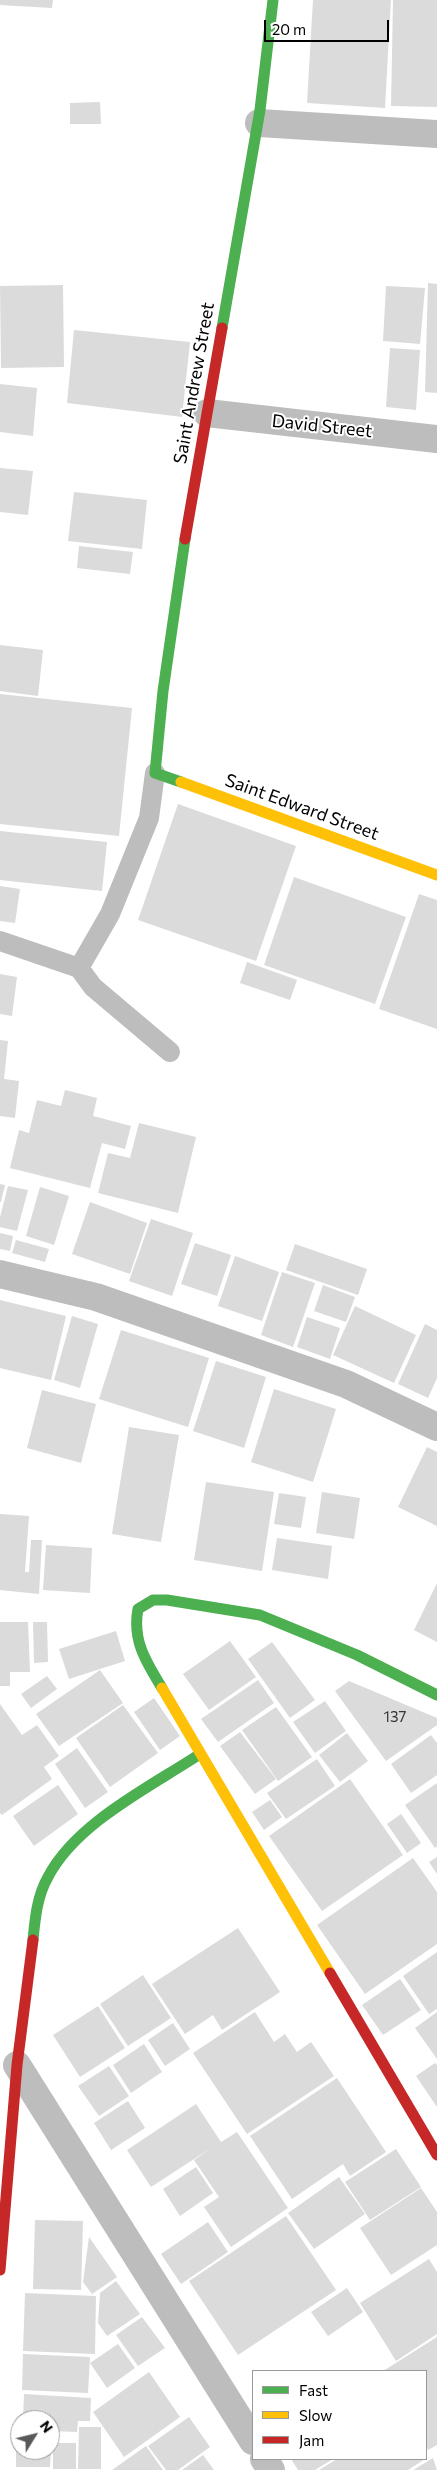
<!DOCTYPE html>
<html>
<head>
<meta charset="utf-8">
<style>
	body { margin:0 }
	#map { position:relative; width:437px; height:2470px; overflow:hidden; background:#fff; font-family:Commissioner,sans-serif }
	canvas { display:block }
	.legend { position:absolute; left:252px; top:2370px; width:175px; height:90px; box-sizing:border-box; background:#fff; border:1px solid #999; margin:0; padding:6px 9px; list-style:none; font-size:15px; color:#000 }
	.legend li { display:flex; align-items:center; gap:10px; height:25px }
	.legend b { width:25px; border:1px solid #999 }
	.north { position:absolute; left:10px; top:2410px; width:50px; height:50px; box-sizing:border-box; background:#fff; border:1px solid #999; border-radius:50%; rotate:54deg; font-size:14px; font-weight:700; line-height:20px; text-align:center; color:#000 }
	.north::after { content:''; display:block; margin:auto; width:18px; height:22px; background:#595959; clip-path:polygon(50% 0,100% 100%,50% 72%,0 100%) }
	.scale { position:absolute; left:264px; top:20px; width:125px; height:22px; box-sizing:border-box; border:2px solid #000; border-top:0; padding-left:6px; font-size:15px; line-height:18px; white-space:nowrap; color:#000; -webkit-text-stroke:4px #fff; paint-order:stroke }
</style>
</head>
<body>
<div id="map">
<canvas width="437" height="2470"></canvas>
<ul class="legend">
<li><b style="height:6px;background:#4caf50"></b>Fast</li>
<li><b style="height:6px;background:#ffc107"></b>Slow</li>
<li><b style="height:6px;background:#c62828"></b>Jam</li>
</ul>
<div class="north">N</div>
<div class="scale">20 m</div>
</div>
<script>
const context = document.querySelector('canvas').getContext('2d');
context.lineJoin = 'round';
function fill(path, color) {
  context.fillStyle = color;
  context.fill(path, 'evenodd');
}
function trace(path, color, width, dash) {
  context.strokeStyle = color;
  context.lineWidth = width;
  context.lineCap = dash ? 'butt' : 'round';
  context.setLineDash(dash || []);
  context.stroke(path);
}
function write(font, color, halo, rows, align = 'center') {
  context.font = font + ' Commissioner,sans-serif';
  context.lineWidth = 4;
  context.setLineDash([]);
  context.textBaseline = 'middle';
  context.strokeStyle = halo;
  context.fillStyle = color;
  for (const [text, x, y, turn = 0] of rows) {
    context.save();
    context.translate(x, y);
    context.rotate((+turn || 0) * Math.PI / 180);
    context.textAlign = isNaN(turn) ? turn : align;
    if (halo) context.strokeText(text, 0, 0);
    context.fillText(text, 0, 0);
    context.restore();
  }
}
const building = new Path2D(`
	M 0,0 L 53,0 L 52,8 L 0,5 Z
	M 313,0 L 391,0 L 385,108 L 307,103 Z
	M 393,0 L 437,0 L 437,107 L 391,106 Z
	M 100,102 L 101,124 L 70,124 L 70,103 Z
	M 428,283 L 437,284 L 437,393 L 425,392 Z
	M 63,285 L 64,367 L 1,368 L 0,286 Z
	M 386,286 L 425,288 L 420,344 L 383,341 Z
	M 74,330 L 190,342 L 182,417 L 67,403 Z
	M 390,348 L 420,350 L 416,410 L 386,407 Z
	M 0,384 L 37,388 L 33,436 L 0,432 Z
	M 0,468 L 33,471 L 28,515 L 0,512 Z
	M 74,492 L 147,500 L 142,549 L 68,541 Z
	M 79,546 L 133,552 L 130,574 L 77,568 Z
	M 0,645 L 43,650 L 38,696 L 0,691 Z
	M 0,694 L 132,708 L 119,836 L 0,824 Z
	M 178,804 L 296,846 L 256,961 L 138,920 Z
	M 0,831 L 107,842 L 102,891 L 0,880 Z
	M 294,877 L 406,917 L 375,1004 L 264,965 Z
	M 0,886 L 20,889 L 15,923 L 0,921 Z
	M 419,894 L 437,900 L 437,1029 L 379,1009 Z
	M 247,962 L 297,980 L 290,1000 L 240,983 Z
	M 0,974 L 17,977 L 12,1016 L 0,1014 Z
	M 0,1040 L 8,1041 L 4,1079 L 19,1081 L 15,1118 L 0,1116 Z
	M 65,1090 L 97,1098 L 93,1116 L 131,1126 L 125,1149 L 102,1143 L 90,1188 L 10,1168 L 19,1130 L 29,1133 L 37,1100 L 61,1106 Z
	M 139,1123 L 196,1137 L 178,1213 L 98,1193 L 108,1153 L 130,1158 Z
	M 0,1184 L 5,1185 L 1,1202 L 0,1202 Z
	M 8,1186 L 28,1190 L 17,1231 L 0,1227 L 0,1217 Z
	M 40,1187 L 69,1196 L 54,1245 L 26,1236 Z
	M 90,1202 L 147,1223 L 130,1274 L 72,1254 Z
	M 151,1219 L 193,1233 L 172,1296 L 129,1281 Z
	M 0,1233 L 13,1236 L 10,1251 L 0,1249 Z
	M 16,1240 L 49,1249 L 45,1262 L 12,1253 Z
	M 195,1243 L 231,1255 L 217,1296 L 181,1284 Z
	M 295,1244 L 367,1269 L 358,1295 L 286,1270 Z
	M 235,1256 L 279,1272 L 262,1321 L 218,1306 Z
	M 282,1272 L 315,1283 L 293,1347 L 261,1335 Z
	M 323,1285 L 355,1297 L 346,1322 L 314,1311 Z
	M 0,1300 L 66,1316 L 51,1380 L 0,1368 Z
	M 355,1306 L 416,1335 L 394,1383 L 333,1355 Z
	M 72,1316 L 98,1324 L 80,1388 L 54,1380 Z
	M 307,1317 L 340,1328 L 330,1359 L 297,1347 Z
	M 425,1324 L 437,1330 L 437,1378 L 428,1398 L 398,1384 Z
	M 121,1330 L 209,1358 L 188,1427 L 99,1399 Z
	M 216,1361 L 266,1377 L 244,1448 L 193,1431 Z
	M 274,1389 L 336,1409 L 313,1482 L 251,1462 Z
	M 42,1390 L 96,1404 L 81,1463 L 27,1448 Z
	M 129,1427 L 179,1435 L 161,1542 L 112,1534 Z
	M 427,1447 L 437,1452 L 437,1526 L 398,1507 Z
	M 206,1482 L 274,1492 L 262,1571 L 194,1560 Z
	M 322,1492 L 360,1498 L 354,1539 L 316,1533 Z
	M 279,1493 L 306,1497 L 301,1528 L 274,1524 Z
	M 0,1514 L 29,1516 L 25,1572 L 29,1572 L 31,1540 L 42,1540 L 39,1594 L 0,1590 Z
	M 277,1538 L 332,1546 L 328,1579 L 272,1570 Z
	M 46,1545 L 92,1548 L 90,1593 L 43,1590 Z
	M 437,1583 L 437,1642 L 414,1630 Z
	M 0,1622 L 28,1622 L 30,1672 L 10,1672 L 10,1686 L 0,1686 Z
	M 33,1622 L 47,1622 L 48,1662 L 34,1663 Z
	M 116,1631 L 125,1661 L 69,1679 L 59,1649 Z
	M 230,1641 L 256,1677 L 209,1710 L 183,1674 Z
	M 272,1642 L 315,1700 L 290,1718 L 248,1659 Z
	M 100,1670 L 123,1703 L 59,1746 L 36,1714 Z
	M 47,1676 L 57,1689 L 31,1708 L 21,1694 Z
	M 258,1680 L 274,1703 L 218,1742 L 201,1719 Z
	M 349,1681 L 437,1718 L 437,1725 L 386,1761 L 335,1691 Z
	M 154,1698 L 180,1736 L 160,1750 L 134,1712 Z
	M 325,1701 L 346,1731 L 315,1753 L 293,1722 Z
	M 0,1704 L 22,1735 L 37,1725 L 59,1756 L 44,1767 L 52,1779 L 2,1815 L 0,1813 Z
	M 123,1705 L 158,1753 L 110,1787 L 76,1738 Z
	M 276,1707 L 312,1757 L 278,1781 L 242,1730 Z
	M 240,1732 L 276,1779 L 255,1794 L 220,1746 Z
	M 347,1733 L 368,1761 L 340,1782 L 319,1755 Z
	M 431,1735 L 437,1743 L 437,1775 L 411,1793 L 391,1764 Z
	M 77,1748 L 108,1792 L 85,1808 L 55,1764 Z
	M 317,1759 L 335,1786 L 286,1819 L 267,1793 Z
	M 350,1779 L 403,1855 L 322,1911 L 269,1836 Z
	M 437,1783 L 437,1846 L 435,1848 L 405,1805 Z
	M 58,1785 L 78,1814 L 34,1846 L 13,1816 Z
	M 270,1800 L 282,1817 L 264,1830 L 252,1812 Z
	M 401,1814 L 421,1843 L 407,1853 L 387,1824 Z
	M 437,1857 L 437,1874 L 429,1862 Z
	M 413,1858 L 437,1892 L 437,1944 L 365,1994 L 317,1925 Z
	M 238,1928 L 280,1992 L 222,2030 L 213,2015 L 185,2034 L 152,1984 Z
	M 437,1952 L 437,2009 L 429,2014 L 403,1976 Z
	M 143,1975 L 171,2018 L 128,2046 L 100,2004 Z
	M 400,1979 L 421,2010 L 383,2035 L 362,2005 Z
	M 98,2006 L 125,2048 L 80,2077 L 53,2035 Z
	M 255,2012 L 274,2042 L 285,2034 L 297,2052 L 311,2042 L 334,2076 L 247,2134 L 193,2053 Z
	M 437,2012 L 437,2059 L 415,2028 Z
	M 173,2023 L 190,2049 L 165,2066 L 148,2040 Z
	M 144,2044 L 162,2072 L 131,2093 L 113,2065 Z
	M 435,2063 L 437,2065 L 437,2107 L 416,2076 Z
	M 109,2066 L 129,2096 L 99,2116 L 78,2086 Z
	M 337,2078 L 386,2152 L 350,2176 L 343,2164 L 292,2199 L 250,2136 Z
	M 128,2101 L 145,2128 L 111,2150 L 94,2123 Z
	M 196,2104 L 221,2142 L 237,2132 L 288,2208 L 231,2247 L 204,2207 L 219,2197 L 194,2160 L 211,2148 L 151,2187 L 127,2150 Z
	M 396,2149 L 421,2187 L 370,2220 L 345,2182 Z
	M 196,2167 L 213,2193 L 180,2216 L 163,2189 Z
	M 339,2177 L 365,2214 L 314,2249 L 288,2213 Z
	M 421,2188 L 437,2212 L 437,2245 L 391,2275 L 360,2228 Z
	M 286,2216 L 336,2290 L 238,2355 L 189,2281 Z
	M 35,2220 L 83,2221 L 81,2290 L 33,2289 Z
	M 208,2222 L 228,2252 L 181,2284 L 161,2254 Z
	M 89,2237 L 117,2277 L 92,2294 L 83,2282 Z
	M 429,2259 L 437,2272 L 437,2334 L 396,2361 L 360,2303 Z
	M 116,2281 L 140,2314 L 107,2336 L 98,2323 L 100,2293 Z
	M 347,2288 L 363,2312 L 328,2336 L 311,2312 Z
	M 25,2293 L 96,2296 L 95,2354 L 23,2351 Z
	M 142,2317 L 165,2348 L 138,2366 L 116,2335 Z
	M 437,2337 L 437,2445 L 428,2450 L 426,2446 L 426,2371 L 383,2371 Z
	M 118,2344 L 135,2368 L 107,2388 L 90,2363 Z
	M 23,2354 L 90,2357 L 88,2393 L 22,2390 Z
	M 149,2372 L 180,2417 L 124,2457 L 93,2412 Z
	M 24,2394 L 91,2398 L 90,2421 L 78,2421 L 77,2432 L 50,2431 L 50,2420 L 23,2420 Z
	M 189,2417 L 210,2447 L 178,2470 L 166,2470 L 148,2446 Z
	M 79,2427 L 101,2427 L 101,2469 L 78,2469 Z
	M 16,2439 L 20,2439 L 20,2450 L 51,2450 L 50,2467 L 16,2467 Z
	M 53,2443 L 76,2443 L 76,2469 L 53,2469 Z
	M 146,2446 L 163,2470 L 112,2470 Z
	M 203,2455 L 214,2470 L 182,2470 Z
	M 433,2458 L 437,2470 L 413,2470 Z
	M 291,2459 L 333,2459 L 315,2470 L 298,2470 Z
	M 337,2459 L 425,2459 L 408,2470 L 319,2470 Z`);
const lane = new Path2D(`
	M 155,773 L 149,818 L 110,914 L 79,968 L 93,987 L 170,1052
	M 0,941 L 79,968`);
const street = new Path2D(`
	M 259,123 L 437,134
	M 207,413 L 437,439
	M 0,1274 L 96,1297 L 346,1384 L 437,1427
	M 17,2065 L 253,2441
	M 264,2459 L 271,2470`);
const fast = new Path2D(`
	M 222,328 L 260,110 L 273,0
	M 181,782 L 155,773 L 163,691 L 185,539
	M 162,1688 C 146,1662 132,1640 138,1609 L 153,1600 L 167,1600 L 260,1615 L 357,1655 L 437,1695
	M 33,1940 C 35,1919 37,1896 48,1877 C 76,1823 150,1787 200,1754`);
const slow = new Path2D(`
	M 181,782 L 437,875
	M 162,1688 L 330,1973`);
const jam = new Path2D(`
	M 185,539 L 222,328
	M 330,1973 L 437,2155
	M 0,2270 L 17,2065 L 33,1940`);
const numberNames = [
	["137",395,1717]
];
const streetNames = [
	["Saint Andrew Street",194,383,-80],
	["David Street",322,426,6],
	["Saint Edward Street",302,807,20]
];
fill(building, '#dbdbdb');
trace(lane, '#bdbdbd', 20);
trace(street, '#bdbdbd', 28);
trace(fast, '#4caf50', 11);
trace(slow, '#ffc107', 11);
trace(jam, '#c62828', 11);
write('15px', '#373737', null, numberNames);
write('18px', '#000', '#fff', streetNames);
</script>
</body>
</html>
